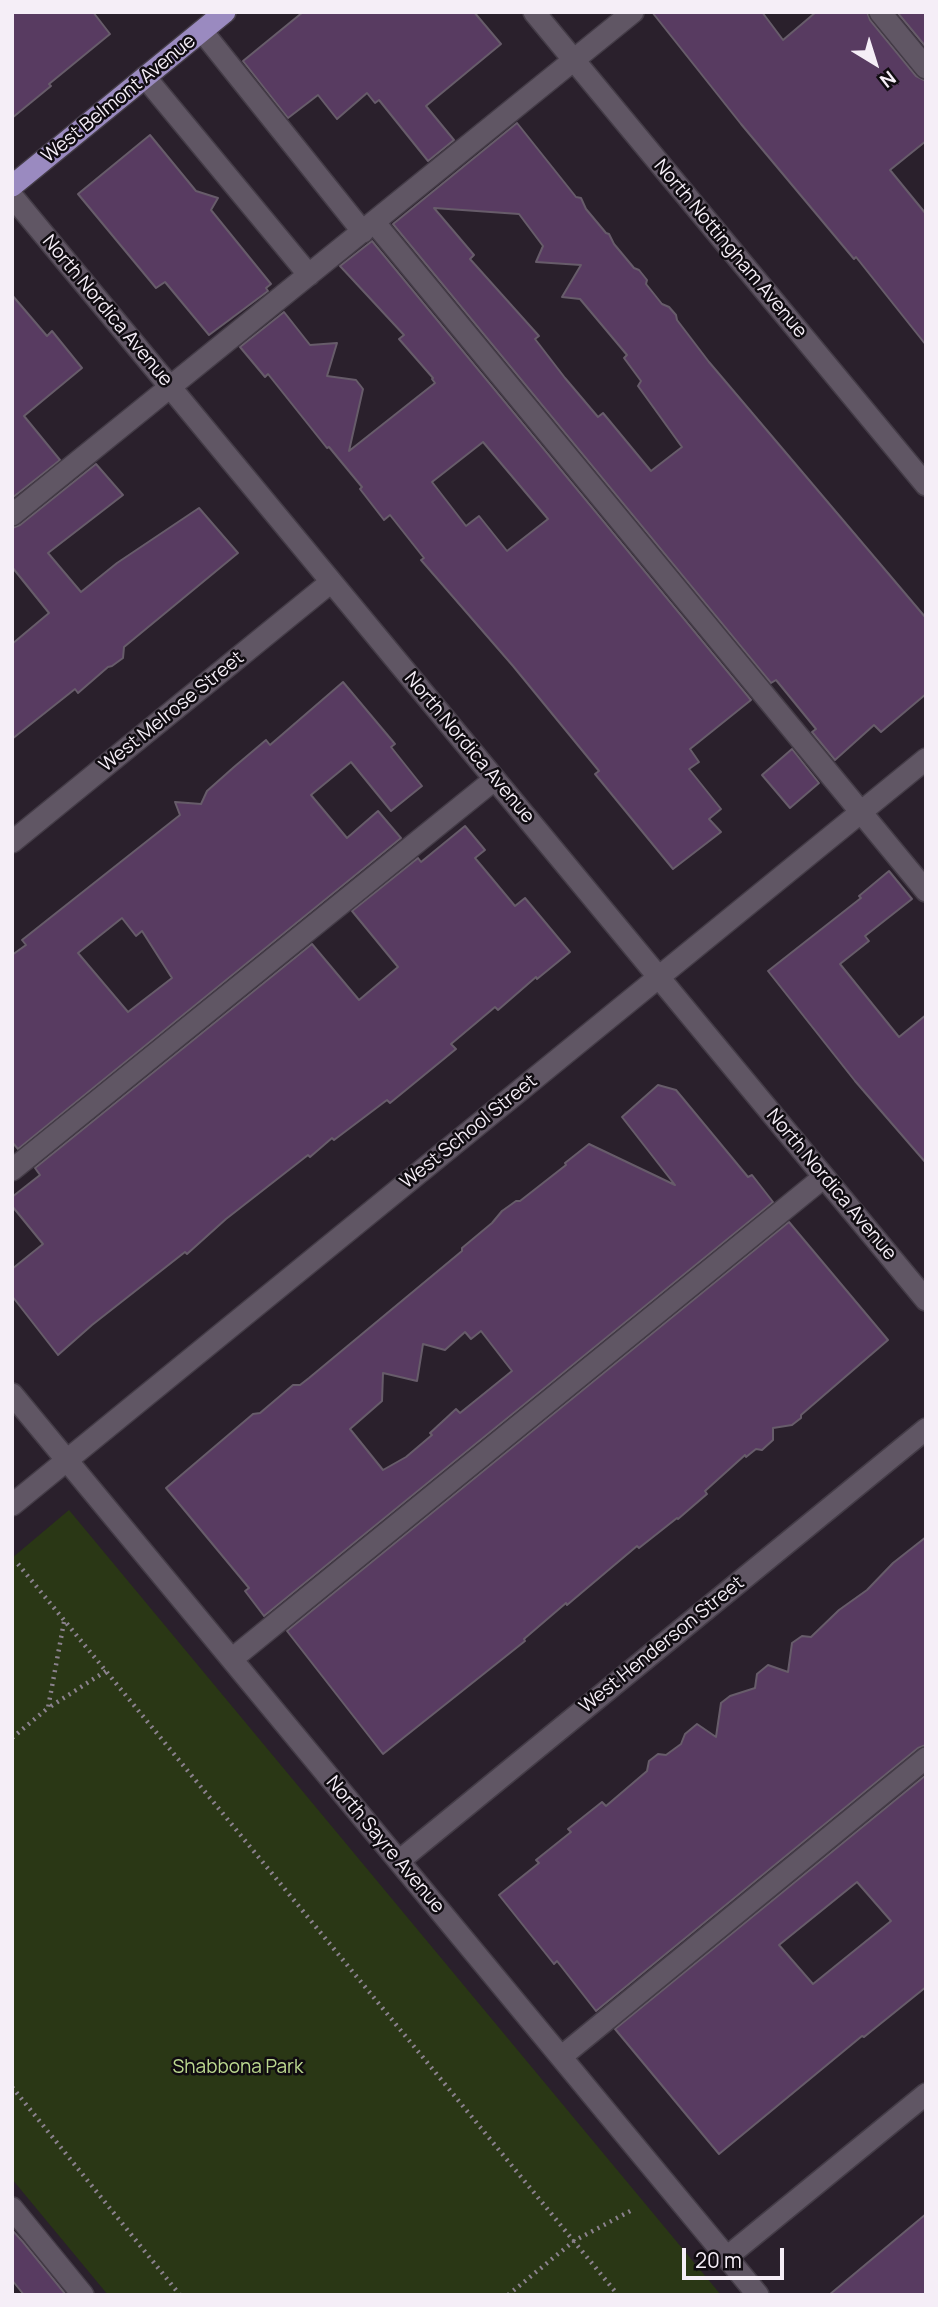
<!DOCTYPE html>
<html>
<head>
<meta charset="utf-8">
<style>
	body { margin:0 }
	#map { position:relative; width:938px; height:2307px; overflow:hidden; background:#2a202c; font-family:Manrope,sans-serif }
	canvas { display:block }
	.frame { position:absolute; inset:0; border:14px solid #f5eef7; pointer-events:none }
	.north { position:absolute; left:840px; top:28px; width:70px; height:70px; -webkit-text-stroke:5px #100c11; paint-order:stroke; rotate:142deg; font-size:19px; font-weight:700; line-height:28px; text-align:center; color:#f5eef7 }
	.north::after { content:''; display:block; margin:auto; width:24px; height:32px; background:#f5eef7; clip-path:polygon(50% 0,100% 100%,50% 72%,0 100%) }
	.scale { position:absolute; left:682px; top:2248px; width:102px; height:32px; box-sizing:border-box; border:4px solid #f5eef7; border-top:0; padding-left:9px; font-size:21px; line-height:24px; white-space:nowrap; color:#f5eef7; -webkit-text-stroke:5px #100c11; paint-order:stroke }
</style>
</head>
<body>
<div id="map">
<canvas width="938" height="2307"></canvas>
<div class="frame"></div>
<div class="north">N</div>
<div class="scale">20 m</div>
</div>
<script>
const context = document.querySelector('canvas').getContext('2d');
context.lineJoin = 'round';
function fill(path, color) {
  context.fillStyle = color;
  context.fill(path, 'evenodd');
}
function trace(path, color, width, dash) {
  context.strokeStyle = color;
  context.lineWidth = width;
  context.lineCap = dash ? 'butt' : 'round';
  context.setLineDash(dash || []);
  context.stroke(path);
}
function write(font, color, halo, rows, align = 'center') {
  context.font = font + ' Manrope,sans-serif';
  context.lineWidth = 5;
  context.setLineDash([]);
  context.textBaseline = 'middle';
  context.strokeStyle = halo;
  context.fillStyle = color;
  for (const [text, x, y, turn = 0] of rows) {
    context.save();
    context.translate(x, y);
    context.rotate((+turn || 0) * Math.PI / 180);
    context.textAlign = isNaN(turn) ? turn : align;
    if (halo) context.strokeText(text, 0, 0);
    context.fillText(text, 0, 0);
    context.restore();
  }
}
const green = new Path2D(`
	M 69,1510 L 721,2295 L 108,2295 L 12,2179 L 12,1558 Z`);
const building = new Path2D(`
	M 12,12 L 93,12 L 110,34 L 49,84 L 51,86 L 12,118 Z
	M 303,12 L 474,12 L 501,44 L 426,106 L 454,140 L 428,161 L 379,100 L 375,103 L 367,93 L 337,119 L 318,95 L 288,118 L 243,61 Z
	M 652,12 L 762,12 L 783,40 L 816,12 L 867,12 L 870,20 L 916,76 L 926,81 L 926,141 L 890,170 L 926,214 L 926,345 L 856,257 L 854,259 L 741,124 Z
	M 897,12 L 926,12 L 926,47 Z
	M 517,123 L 576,197 L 581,198 L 586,209 L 606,233 L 609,234 L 614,244 L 634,268 L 639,270 L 647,280 L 646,284 L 662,304 L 669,307 L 676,315 L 677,320 L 709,362 L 926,618 L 926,694 L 881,732 L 874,725 L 835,760 L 812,732 L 816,729 L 776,680 L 771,683 L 393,224 ZM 434,208 L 519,214 L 543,246 L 536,262 L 581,265 L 562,297 L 580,299 L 627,355 L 624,358 L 641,381 L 638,386 L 682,447 L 651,471 L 603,413 L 598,417 L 565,378 L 535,339 L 539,336 L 470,259 L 474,255 Z
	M 150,135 L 196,191 L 218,198 L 211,210 L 271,284 L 266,288 L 268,291 L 209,335 L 165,282 L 156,288 L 78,194 Z
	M 372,241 L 751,700 L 690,749 L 699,762 L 689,769 L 721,809 L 709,819 L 721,832 L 673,869 L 595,774 L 599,771 L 513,666 L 421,560 L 424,558 L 390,515 L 384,520 L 360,489 L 362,487 L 329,447 L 327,448 L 268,374 L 265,377 L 240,347 L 284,312 L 310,345 L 337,343 L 327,376 L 356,380 L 363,389 L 349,451 L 435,383 L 432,379 L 433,378 L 399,339 L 404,335 L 340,266 ZM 483,442 L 548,519 L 507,551 L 479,516 L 466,526 L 432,482 Z
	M 12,295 L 47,336 L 52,331 L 82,368 L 24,416 L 60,460 L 12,498 Z
	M 96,464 L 123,495 L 48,553 L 81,592 L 117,563 L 199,508 L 238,553 L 124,647 L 123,658 L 112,666 L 108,667 L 78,693 L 75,689 L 12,739 L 12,644 L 49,613 L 12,567 L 12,528 L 20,525 Z
	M 343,682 L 395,744 L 391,747 L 422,786 L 391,811 L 351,762 L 311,795 L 347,838 L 378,811 L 401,838 L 18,1149 L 12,1142 L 12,955 L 26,945 L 22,940 L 180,815 L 175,802 L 201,804 L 207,791 L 234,767 L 266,740 L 270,745 ZM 122,918 L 136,936 L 142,931 L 172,978 L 128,1012 L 78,953 Z
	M 792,749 L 819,783 L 790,808 L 762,775 Z
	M 465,826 L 485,850 L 475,858 L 515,906 L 525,898 L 570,952 L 537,979 L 536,977 L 498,1010 L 495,1007 L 451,1044 L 456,1049 L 390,1103 L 387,1100 L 334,1140 L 332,1138 L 310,1157 L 308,1155 L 226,1219 L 187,1254 L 185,1252 L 92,1325 L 58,1355 L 12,1296 L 12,1269 L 43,1244 L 12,1206 L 12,1197 L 40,1175 L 35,1168 L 312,944 L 359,1000 L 398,967 L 352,911 L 418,858 L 421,862 Z
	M 889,871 L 912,899 L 865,936 L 869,941 L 840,964 L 899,1037 L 926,1015 L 926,1163 L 855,1081 L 768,971 L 861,898 L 859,896 Z
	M 658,1085 L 676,1090 L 748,1177 L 752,1175 L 773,1202 L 264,1616 L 245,1591 L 249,1588 L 166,1488 L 253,1414 L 260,1413 L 293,1385 L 300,1385 L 309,1378 L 462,1251 L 462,1248 L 492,1223 L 502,1211 L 516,1201 L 520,1201 L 566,1165 L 565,1163 L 589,1144 L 675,1185 L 622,1117 ZM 481,1331 L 512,1371 L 460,1413 L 456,1409 L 430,1433 L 432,1435 L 406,1457 L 383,1470 L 350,1429 L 382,1401 L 383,1373 L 417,1381 L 423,1344 L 445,1350 L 465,1332 L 471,1339 Z
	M 789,1222 L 888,1340 L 801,1415 L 801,1418 L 792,1425 L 773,1428 L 773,1440 L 762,1450 L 756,1449 L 746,1457 L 745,1455 L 705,1491 L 707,1494 L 678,1519 L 677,1518 L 639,1548 L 637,1546 L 567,1605 L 566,1603 L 524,1639 L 525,1641 L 383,1754 L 287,1631 Z
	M 926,1537 L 926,1745 L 918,1748 L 596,2011 L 557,1961 L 554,1964 L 499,1895 L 539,1863 L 536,1860 L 571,1832 L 568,1829 L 602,1802 L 606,1806 L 647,1771 L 649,1761 L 658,1754 L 666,1755 L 681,1744 L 685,1734 L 697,1724 L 716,1737 L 721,1703 L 730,1696 L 755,1688 L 757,1674 L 768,1665 L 788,1672 L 792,1643 L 802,1636 L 811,1637 L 839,1610 L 867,1590 L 893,1563 Z
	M 926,1775 L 926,1987 L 864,2037 L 862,2036 L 719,2154 L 615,2029 ZM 857,1882 L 891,1921 L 813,1984 L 779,1945 Z
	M 926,2214 L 926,2295 L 829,2295 Z
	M 12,2230 L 23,2242 L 66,2295 L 24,2295 L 12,2280 Z`);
const path = new Path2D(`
	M 18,1564 L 618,2295
	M 64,1622 L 48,1708 L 106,1671
	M 12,1738 L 48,1708
	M 12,2087 L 180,2295
	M 508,2295 L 574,2241 L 632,2210`);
const minor = new Path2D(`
	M 534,12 L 926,485
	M 880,12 L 926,68
	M 202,31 L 363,232
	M 145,77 L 309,275
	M 12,196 L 926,1300
	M 374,222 L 926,891
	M 12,515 L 633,12
	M 12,842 L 331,582
	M 12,1170 L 495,779
	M 12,1394 L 758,2295
	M 12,1505 L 926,759
	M 232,1659 L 824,1177
	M 399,1861 L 926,1429
	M 561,2057 L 926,1758
	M 12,2208 L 83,2295
	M 727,2257 L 926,2094`);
const major = new Path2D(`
	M 12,186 L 225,12`);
const streetNames = [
	["West Belmont Avenue",119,99,-39],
	["North Nottingham Avenue",730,249,50],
	["North Nordica Avenue",107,311,50],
	["West Melrose Street",172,712,-39],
	["North Nordica Avenue",469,748,50],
	["West School Street",469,1132,-39],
	["North Nordica Avenue",831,1185,50],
	["West Henderson Street",662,1645,-39],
	["North Sayre Avenue",385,1845,50]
];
const parkNames = [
	["Shabbona Park",238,2068]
];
fill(green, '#2a3715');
fill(building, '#583b61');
trace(building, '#675c6a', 2);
trace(minor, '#443c47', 24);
trace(major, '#443c47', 24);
trace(path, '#8b828d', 4.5, [2, 5]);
trace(minor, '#605664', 21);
trace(major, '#9a8ac0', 21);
write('19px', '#f5eef7', '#100c11', streetNames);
write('19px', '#bcd990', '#100c11', parkNames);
</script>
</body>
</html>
